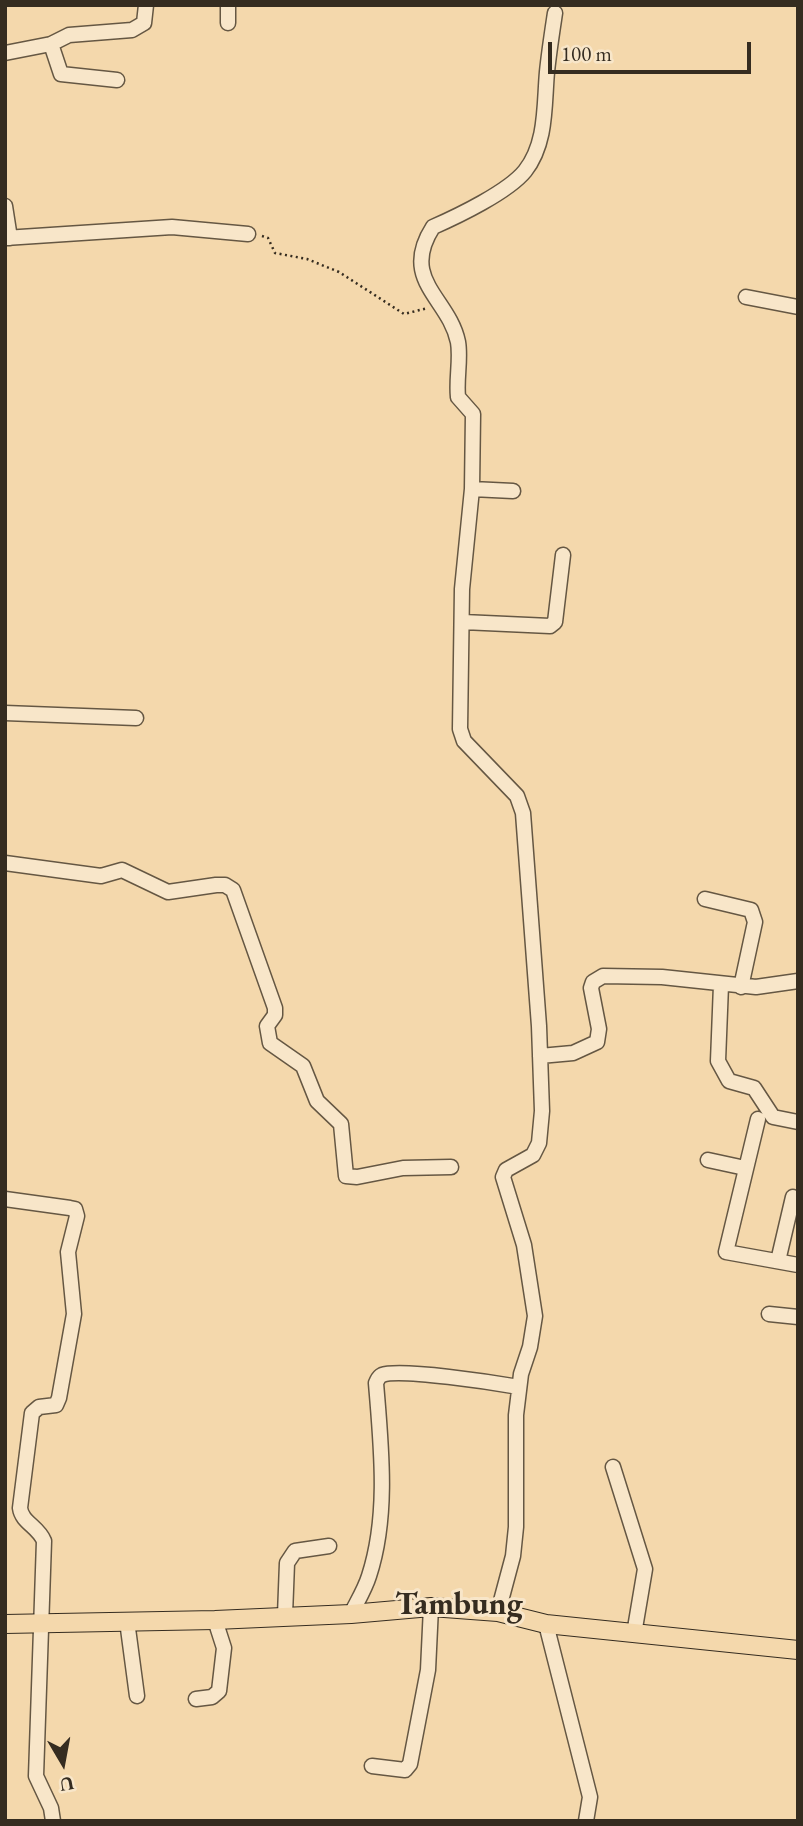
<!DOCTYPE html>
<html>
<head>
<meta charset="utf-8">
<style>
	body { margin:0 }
	#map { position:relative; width:803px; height:1826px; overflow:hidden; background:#f4d8ac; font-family:"EB Garamond",serif }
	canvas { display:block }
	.frame { position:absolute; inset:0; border:7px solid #352c20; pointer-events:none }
	.north { position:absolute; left:28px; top:1728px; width:70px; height:70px; -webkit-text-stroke:5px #f8e6c9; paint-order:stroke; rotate:170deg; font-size:19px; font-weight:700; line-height:28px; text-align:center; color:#352c20 }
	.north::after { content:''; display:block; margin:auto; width:24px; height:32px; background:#352c20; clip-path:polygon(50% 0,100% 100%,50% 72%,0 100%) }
	.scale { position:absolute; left:548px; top:42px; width:203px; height:32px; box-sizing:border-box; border:4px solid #352c20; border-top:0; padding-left:9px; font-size:21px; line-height:24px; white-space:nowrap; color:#352c20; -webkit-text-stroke:5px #f8e6c9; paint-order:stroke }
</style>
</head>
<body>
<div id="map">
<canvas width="803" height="1826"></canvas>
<div class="frame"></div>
<div class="north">U</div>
<div class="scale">100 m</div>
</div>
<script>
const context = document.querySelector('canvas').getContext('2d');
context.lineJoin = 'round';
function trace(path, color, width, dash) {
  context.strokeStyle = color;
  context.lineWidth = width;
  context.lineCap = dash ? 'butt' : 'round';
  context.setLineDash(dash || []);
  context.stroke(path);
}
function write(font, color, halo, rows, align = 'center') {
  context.font = font + ' "EB Garamond",serif';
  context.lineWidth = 6;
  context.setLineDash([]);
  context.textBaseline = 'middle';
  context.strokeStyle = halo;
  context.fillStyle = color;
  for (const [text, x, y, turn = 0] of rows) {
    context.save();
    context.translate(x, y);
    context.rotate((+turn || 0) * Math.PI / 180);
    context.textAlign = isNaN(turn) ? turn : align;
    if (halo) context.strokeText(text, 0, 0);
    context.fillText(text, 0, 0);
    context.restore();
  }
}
const path = new Path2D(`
	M 262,236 L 268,238 L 275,253 L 307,259 L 339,272 L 404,314 L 428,308`);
const minor = new Path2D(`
	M 228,5 L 228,23
	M 51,44 L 61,74 L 117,80
	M 5,53 L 51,44 L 69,35 L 132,30 L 144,23 L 146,5
	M 5,206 L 10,238
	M 5,238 L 172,227 L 248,234
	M 746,297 L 798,307
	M 472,489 L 513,491
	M 463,622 L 550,626 L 555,622 L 563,555
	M 5,713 L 136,718
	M 5,863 L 101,876 L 122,870 L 168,892 L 216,885 L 225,885 L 233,890 L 275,1008 L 275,1015 L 267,1026 L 270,1043 L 303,1066 L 317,1101 L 341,1124 L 346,1176 L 357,1177 L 403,1168 L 451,1167
	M 705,899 L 751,910 L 755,922 L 741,987
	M 721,985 L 718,1061 L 729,1081 L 754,1088 L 773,1117 L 798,1122
	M 540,1056 L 573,1053 L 597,1042 L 599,1029 L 591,988 L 593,982 L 603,976 L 662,977 L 756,987 L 798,981
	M 758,1119 L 726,1252 L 798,1265
	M 708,1160 L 745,1168
	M 5,1199 L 70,1208 L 75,1209 L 77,1216 L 68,1252 L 74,1314 L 59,1398 L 56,1405 L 39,1407 L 32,1413 L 20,1508 C 22,1523 38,1526 44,1541 L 36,1776 L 51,1808 L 53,1821
	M 778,1261 L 793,1197
	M 769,1314 L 798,1317
	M 613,1467 L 645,1569 L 634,1634
	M 498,1612 L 513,1556 L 516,1527 L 516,1415 L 521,1374 L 530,1347 L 535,1316 L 524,1245 L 503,1177 L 506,1170 L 533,1155 L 539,1143 L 542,1111 L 539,1026 L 523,813 L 517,796 L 464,741 L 460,729 L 462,589 L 472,489 L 473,414 L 458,397 C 456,379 461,359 458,342 C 449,298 399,280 433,227 C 458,216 508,192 525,171 C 547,143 544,105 547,72 C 549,52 552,33 555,13
	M 351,1614 C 357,1602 365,1589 369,1576 C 389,1515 381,1445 376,1383 C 378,1379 378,1377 382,1375 C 400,1368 496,1383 519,1387
	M 285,1615 L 287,1563 L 295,1551 L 329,1546
	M 127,1621 L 137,1696
	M 546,1624 L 590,1797 L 586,1821
	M 196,1699 L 212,1697 L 219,1691 L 224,1648 L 215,1620
	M 372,1766 L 405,1770 L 410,1764 L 428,1670 L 431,1607`);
const major = new Path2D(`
	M 5,1624 L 215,1620 L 351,1614 L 431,1607 L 498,1612 L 546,1624 L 798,1650`);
const quarterNames = [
	["Tambung",459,1605]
];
trace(minor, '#655743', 17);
trace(major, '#352c20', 20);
trace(path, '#352c20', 2.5, [2, 3.5]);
trace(minor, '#f8e6c9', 14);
trace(major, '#f4d8ac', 18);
write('bold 32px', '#352c20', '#f8e6c9', quarterNames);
</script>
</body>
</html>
